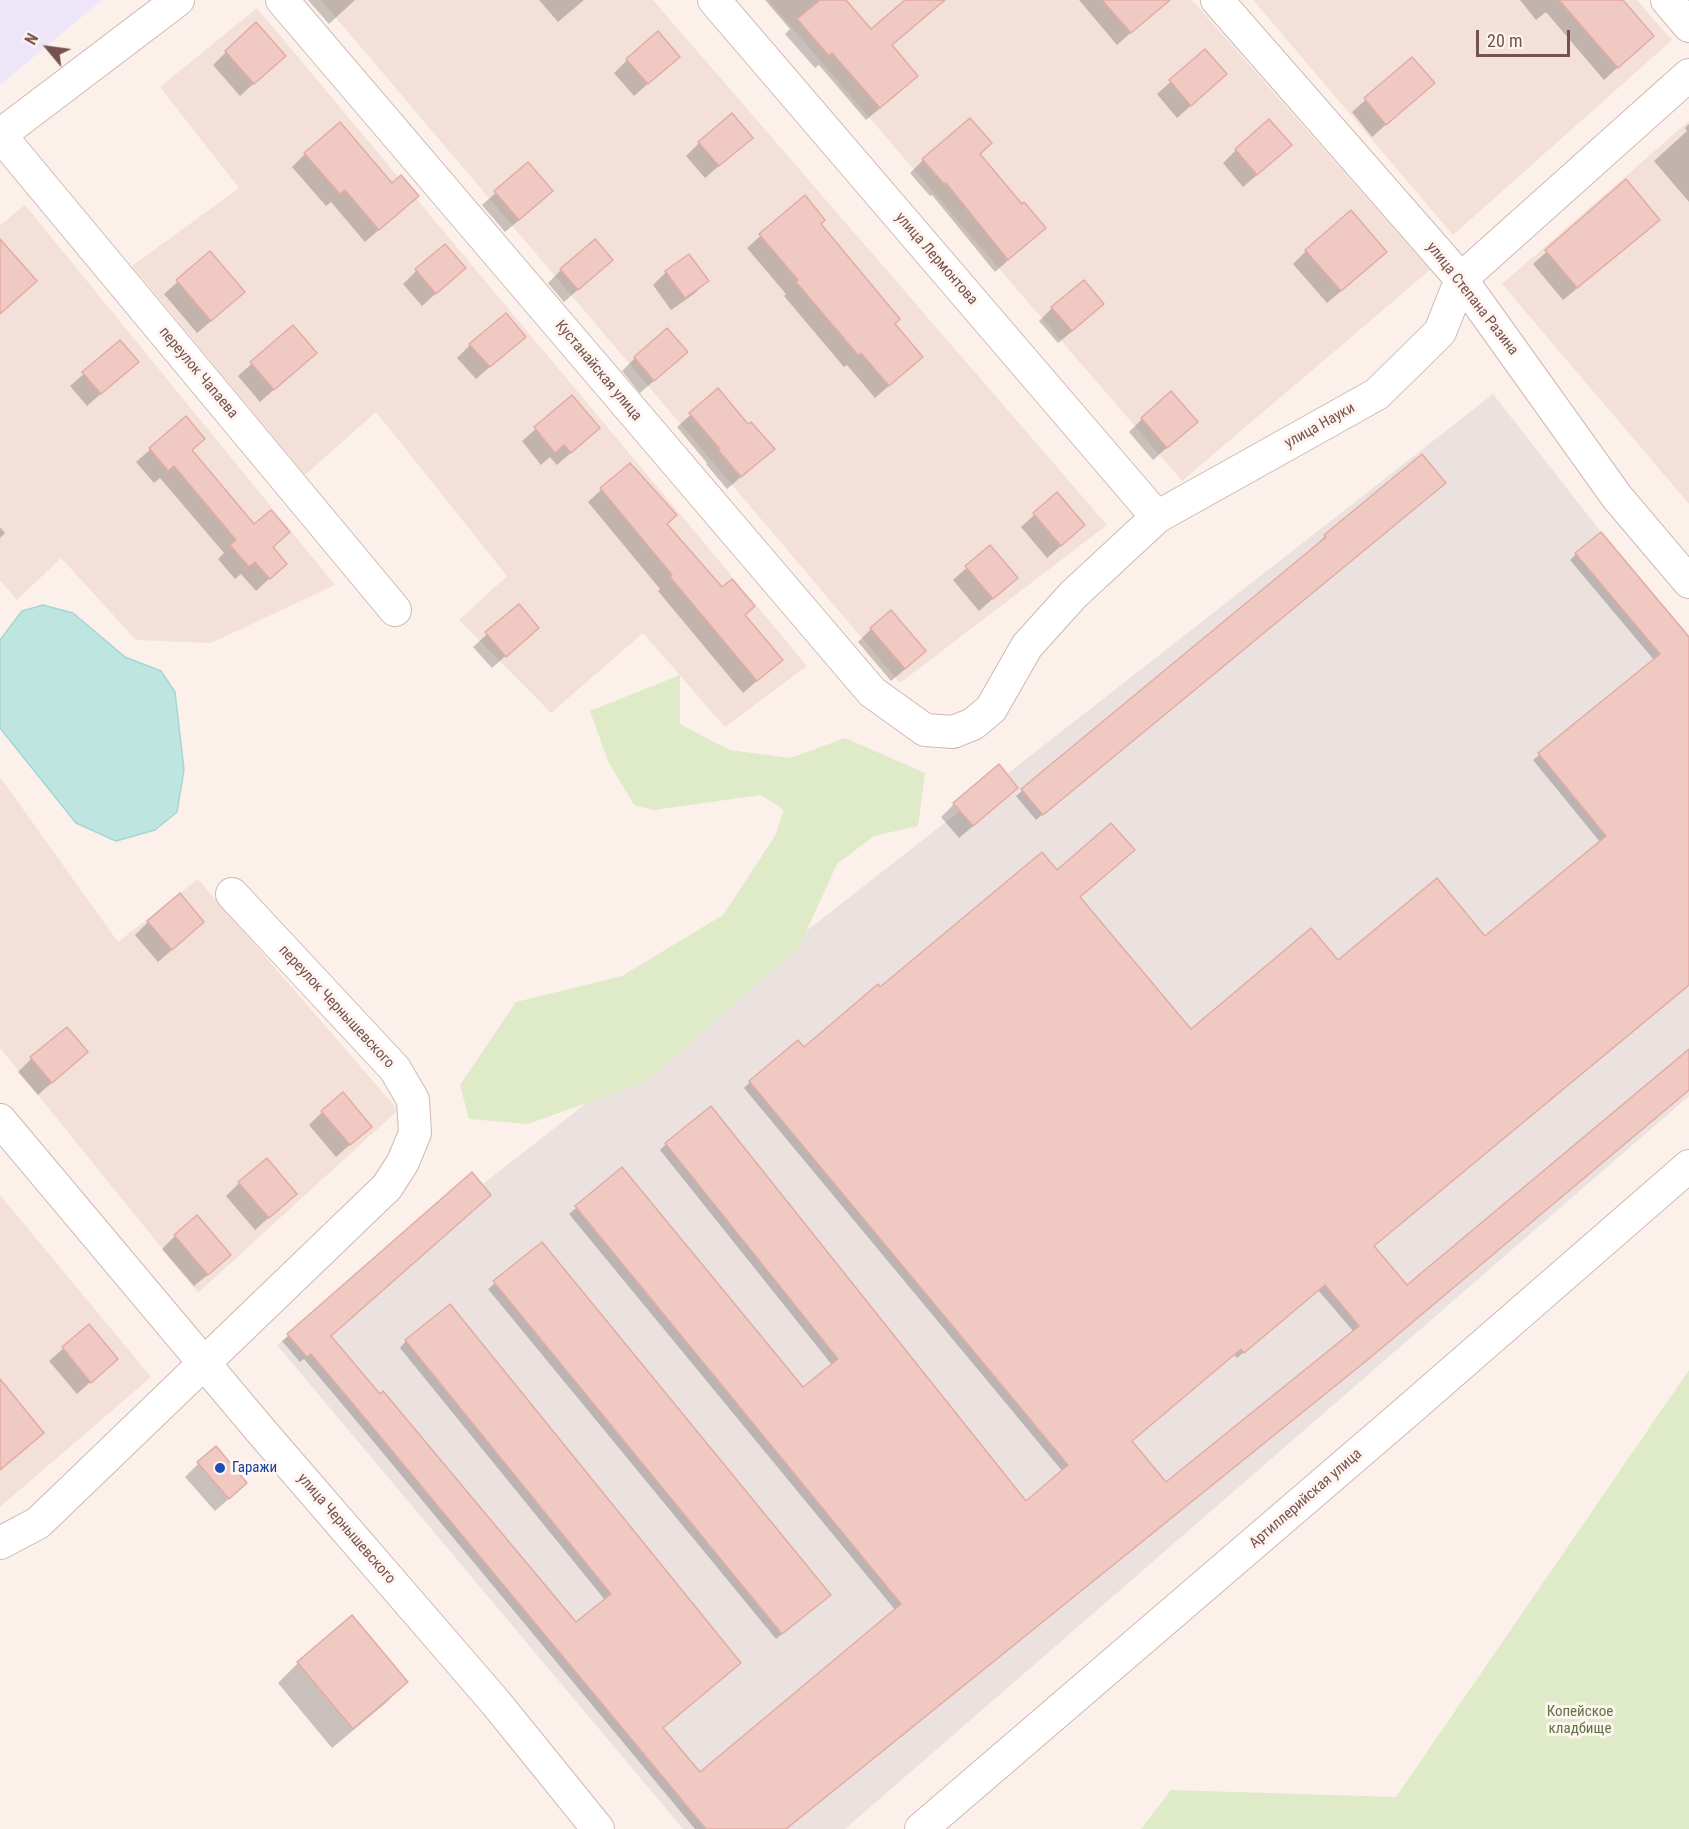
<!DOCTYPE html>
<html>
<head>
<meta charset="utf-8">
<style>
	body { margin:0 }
	#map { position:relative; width:1689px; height:1829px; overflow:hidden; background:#fcf0ea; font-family:"Roboto Condensed",sans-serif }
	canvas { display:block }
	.north { position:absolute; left:18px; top:18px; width:60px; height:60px; -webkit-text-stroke:4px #fef5f0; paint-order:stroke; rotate:299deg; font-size:16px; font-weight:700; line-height:24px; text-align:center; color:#76524e }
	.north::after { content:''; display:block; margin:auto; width:21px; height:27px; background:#76524e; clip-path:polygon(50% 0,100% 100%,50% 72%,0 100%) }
	.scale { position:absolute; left:1476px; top:30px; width:94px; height:27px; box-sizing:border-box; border:3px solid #76524e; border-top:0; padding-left:8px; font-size:18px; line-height:21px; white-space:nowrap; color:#76524e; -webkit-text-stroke:4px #fef5f0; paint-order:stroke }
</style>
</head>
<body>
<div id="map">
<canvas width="1689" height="1829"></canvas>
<div class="north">N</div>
<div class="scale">20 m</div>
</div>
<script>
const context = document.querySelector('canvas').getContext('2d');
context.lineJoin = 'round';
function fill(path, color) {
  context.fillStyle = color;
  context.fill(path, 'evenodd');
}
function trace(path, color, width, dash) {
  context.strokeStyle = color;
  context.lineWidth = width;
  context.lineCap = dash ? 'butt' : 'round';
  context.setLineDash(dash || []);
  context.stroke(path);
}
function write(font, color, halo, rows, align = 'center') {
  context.font = font + ' "Roboto Condensed",sans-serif';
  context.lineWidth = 6;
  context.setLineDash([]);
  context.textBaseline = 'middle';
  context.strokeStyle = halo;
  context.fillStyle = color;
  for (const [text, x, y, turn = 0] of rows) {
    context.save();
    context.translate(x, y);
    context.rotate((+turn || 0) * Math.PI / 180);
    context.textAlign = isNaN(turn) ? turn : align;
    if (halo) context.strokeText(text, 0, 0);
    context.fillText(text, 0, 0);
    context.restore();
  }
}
const residential = new Path2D(`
	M 321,0 L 653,0 L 1107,525 L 900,683 Z
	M 768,0 L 1192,0 L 1430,270 L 1182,481 Z
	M 1253,0 L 1637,0 L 1672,40 L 1453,235 Z
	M 257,8 L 807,666 L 725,727 L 643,633 L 551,713 L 459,620 L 507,576 L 376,412 L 305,475 L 132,266 L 239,188 L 160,87 Z
	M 1689,121 L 1689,504 L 1502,284 Z
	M 25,205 L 335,585 L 211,643 L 136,640 L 61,558 L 17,600 L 0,580 L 0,225 Z
	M 0,777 L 118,942 L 198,879 L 398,1110 L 198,1293 L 0,1048 Z
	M 0,1195 L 151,1377 L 0,1507 Z`);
const industrial = new Path2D(`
	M 1493,394 L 1601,532 L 1689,637 L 1689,1096 L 845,1829 L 683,1829 L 277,1345 Z`);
const education = new Path2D(`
	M 0,0 L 102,0 L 0,85 Z`);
const green = new Path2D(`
	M 680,675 L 680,724 L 729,750 L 791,758 L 845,738 L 925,773 L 918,826 L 874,836 L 837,864 L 799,947 L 647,1081 L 528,1124 L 469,1119 L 460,1085 L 516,1002 L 622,976 L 723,915 L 775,836 L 784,810 L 761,795 L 654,810 L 634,805 L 608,761 L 590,711 Z
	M 1689,1370 L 1689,1829 L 1141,1829 L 1171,1790 L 1396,1797 Z`);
const water = new Path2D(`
	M 43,605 L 73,613 L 125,657 L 161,671 L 175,692 L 184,770 L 177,812 L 155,830 L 116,841 L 76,823 L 0,728 L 0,640 L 22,611 Z`);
const shadow = new Path2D(`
	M 308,0 L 355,0 L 329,24 Z
	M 539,0 L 584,0 L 558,22 Z
	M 765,0 L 844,0 L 871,31 L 907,0 L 944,0 L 891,46 L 903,89 L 866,120 L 819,65 L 815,68 L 785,34 L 790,29 Z
	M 1079,0 L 1162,0 L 1164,3 L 1117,45 Z
	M 1520,0 L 1621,0 L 1652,36 L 1604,80 L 1546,12 L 1536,20 Z
	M 1205,51 L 1212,87 L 1177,118 L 1157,94 Z
	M 226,52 L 284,56 L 240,96 L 213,65 Z
	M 678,57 L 634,96 L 614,73 L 627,60 Z
	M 1412,59 L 1433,83 L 1372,137 L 1352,112 Z
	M 1689,124 L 1689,202 L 1654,161 L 1687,131 L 1685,128 Z
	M 751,138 L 705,178 L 686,156 L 699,143 Z
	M 1236,150 L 1277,158 L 1243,187 L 1223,163 Z
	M 305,154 L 392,185 L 417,196 L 365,242 L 331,202 L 326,206 L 292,167 Z
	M 978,155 L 1021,206 L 1044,228 L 995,272 L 932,195 L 930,196 L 910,173 L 923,160 Z
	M 528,164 L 538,204 L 505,232 L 482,205 Z
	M 1626,181 L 1658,219 L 1645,233 L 1563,300 L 1533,264 Z
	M 804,197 L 819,224 L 893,324 L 908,369 L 875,398 L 847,365 L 844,367 L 784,296 L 786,294 L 747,248 Z
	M 1306,251 L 1372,265 L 1327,303 L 1293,264 Z
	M 210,253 L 230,305 L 197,333 L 164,294 Z
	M 611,260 L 564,302 L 548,283 L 561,270 Z
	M 464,268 L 422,306 L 403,284 L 416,271 Z
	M 666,272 L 707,281 L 694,294 L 671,310 L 653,285 Z
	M 1052,308 L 1089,317 L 1058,343 L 1039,321 Z
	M 293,327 L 315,353 L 260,402 L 238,376 Z
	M 524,337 L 476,379 L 457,358 L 470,345 Z
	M 120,342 L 137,362 L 87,406 L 70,386 Z
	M 635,358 L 672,365 L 640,393 L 622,371 Z
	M 718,390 L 748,426 L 773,449 L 727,489 L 706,464 L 707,463 L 677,427 Z
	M 572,397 L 584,441 L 557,465 L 550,457 L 541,465 L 522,441 Z
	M 186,418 L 203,439 L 191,451 L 285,564 L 256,591 L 241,574 L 235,579 L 218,559 L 224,553 L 160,478 L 154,483 L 136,462 Z
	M 1142,419 L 1196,422 L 1153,460 L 1129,432 Z
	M 602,489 L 665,524 L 781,660 L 743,693 L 658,591 L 660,589 L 588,502 Z
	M 1438,489 L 1036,820 L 1016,796 L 1320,543 L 1319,542 L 1325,536 Z
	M 1057,494 L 1070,538 L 1047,558 L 1021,527 Z
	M 0,527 L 5,533 L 0,538 Z
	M 990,547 L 1016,578 L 979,611 L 953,580 Z
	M 1576,554 L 1689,640 L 1689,985 L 1373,1246 L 1407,1288 L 1689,1051 L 1689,1089 L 785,1829 L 695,1829 L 353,1417 L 304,1359 L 300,1362 L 282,1341 L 471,1174 L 329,1336 L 575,1625 L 605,1600 L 400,1348 L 406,1341 L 739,1663 L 661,1728 L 700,1774 L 896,1611 L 569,1214 L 622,1169 L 803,1389 L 832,1365 L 660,1150 L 666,1144 L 1025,1503 L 1063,1472 L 744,1088 L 750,1082 L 804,1049 L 880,989 L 1078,898 L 1191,1031 L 1338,962 L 1485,938 L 1600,842 L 1533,760 L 1654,660 L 1570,560 ZM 1318,1290 L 1354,1332 L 1165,1484 L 1130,1442 L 1234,1354 L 1237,1358 Z
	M 518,606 L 537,628 L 492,668 L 473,647 Z
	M 871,629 L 911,664 L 891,681 L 858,642 Z
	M 1016,788 L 1003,801 L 959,838 L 941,817 L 954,804 Z
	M 148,922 L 189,935 L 158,962 L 135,935 Z
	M 86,1052 L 38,1095 L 18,1072 L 32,1058 Z
	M 322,1112 L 370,1127 L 336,1157 L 309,1125 Z
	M 239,1183 L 295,1194 L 255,1230 L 226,1196 Z
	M 175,1236 L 216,1268 L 194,1286 L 162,1249 Z
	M 542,1244 L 823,1601 L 776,1639 L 488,1289 Z
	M 89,1326 L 116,1359 L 77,1394 L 49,1361 Z
	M 198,1464 L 232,1496 L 215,1511 L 185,1477 Z
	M 352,1617 L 406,1682 L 387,1702 L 332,1748 L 278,1683 L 298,1663 Z`);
const building = new Path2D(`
	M 820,0 L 846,0 L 871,29 L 905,0 L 945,0 L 892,45 L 918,76 L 880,108 L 832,53 L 829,56 L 797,19 Z
	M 1102,0 L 1170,0 L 1131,33 Z
	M 1559,0 L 1623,0 L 1654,36 L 1618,68 Z
	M 256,22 L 286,56 L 254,84 L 225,51 Z
	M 658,31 L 680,57 L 648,84 L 626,59 Z
	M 1205,49 L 1227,74 L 1191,106 L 1169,80 Z
	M 1412,57 L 1435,83 L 1386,125 L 1364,98 Z
	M 732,113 L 753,138 L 719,166 L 698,142 Z
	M 970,118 L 992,143 L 980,154 L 1022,204 L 1024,202 L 1046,228 L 1008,260 L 946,183 L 944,184 L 922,159 Z
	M 1269,119 L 1292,145 L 1257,175 L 1235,149 Z
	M 340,122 L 392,183 L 401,175 L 419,196 L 379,230 L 345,190 L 340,194 L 304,153 Z
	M 528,162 L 553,191 L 519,220 L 494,191 Z
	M 1626,179 L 1660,220 L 1577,288 L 1545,250 Z
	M 805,195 L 825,220 L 821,224 L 900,319 L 895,324 L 923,357 L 889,386 L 861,353 L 858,355 L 796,282 L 798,280 L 759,234 Z
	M 1351,210 L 1387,252 L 1341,291 L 1305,250 Z
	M 0,239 L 37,281 L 0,314 Z
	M 595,239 L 613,260 L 578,290 L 560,269 Z
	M 445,244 L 466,268 L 436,294 L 415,269 Z
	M 210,251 L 245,292 L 211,321 L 176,280 Z
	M 689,254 L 709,281 L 685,298 L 665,271 Z
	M 1084,280 L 1104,304 L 1072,331 L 1051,307 Z
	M 506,313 L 526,337 L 490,367 L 469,344 Z
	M 293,325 L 317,353 L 274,390 L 250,362 Z
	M 667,328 L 688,352 L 654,381 L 634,357 Z
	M 120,340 L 139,362 L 101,394 L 82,372 Z
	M 718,388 L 748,424 L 751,422 L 775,449 L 741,477 L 718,450 L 720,449 L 689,413 Z
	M 1171,391 L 1198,422 L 1167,448 L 1141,418 Z
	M 572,395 L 600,428 L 571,453 L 564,445 L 555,453 L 534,427 Z
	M 186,416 L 205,439 L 192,450 L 254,524 L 271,510 L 290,532 L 273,547 L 287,564 L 270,579 L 255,562 L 249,567 L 230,545 L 236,540 L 174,466 L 168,471 L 149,448 Z
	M 1422,454 L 1446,483 L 1043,815 L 1021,789 L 1326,537 L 1324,535 Z
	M 630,463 L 677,515 L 667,524 L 722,587 L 732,579 L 755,606 L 745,615 L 783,660 L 757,681 L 670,577 L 672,575 L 600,488 Z
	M 1057,492 L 1085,525 L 1061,546 L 1033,513 Z
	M 1601,532 L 1689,637 L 1689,985 L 1374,1246 L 1407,1285 L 1689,1049 L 1689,1090 L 1371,1357 L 786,1829 L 706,1829 L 359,1411 L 311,1354 L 307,1357 L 287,1334 L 472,1172 L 491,1195 L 331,1336 L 380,1394 L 383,1391 L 576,1622 L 611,1594 L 405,1340 L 450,1304 L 741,1663 L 663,1728 L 700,1772 L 901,1604 L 575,1206 L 622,1167 L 803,1387 L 838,1359 L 665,1143 L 711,1106 L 1026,1501 L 1068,1465 L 749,1081 L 798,1040 L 804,1047 L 878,984 L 880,987 L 1042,852 L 1057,870 L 1111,823 L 1135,850 L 1080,897 L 1191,1029 L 1311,928 L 1338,960 L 1437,878 L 1485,936 L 1606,836 L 1538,753 L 1660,654 L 1575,553 ZM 1325,1285 L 1359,1326 L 1166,1482 L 1132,1441 L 1241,1349 L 1244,1353 Z
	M 990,545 L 1018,578 L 993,599 L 965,566 Z
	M 519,604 L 539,628 L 506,657 L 485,632 Z
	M 891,610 L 926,651 L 905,669 L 870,628 Z
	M 999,764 L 1018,788 L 973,826 L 953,803 Z
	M 180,893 L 204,922 L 172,950 L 147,921 Z
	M 67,1027 L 88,1052 L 52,1083 L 30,1057 Z
	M 343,1092 L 372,1127 L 350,1145 L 321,1111 Z
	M 267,1158 L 297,1194 L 269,1218 L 238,1182 Z
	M 197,1215 L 231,1255 L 208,1275 L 174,1235 Z
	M 542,1242 L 831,1595 L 782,1634 L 493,1281 Z
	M 89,1324 L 118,1359 L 91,1383 L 62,1347 Z
	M 0,1379 L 44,1433 L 0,1470 Z
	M 216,1446 L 247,1483 L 229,1499 L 197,1462 Z
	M 352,1615 L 408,1682 L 353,1729 L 297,1662 Z`);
const minor = new Path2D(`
	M 178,0 L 0,135 L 395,610
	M 282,0 L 872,692 L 925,730 L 953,732 L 973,724 L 991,709 L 1027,646 L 1073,595 L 1157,517 L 1377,394 L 1440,332 L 1461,279 L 1689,75
	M 714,0 L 1157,517
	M 1217,0 L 1461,279 L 1617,497 L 1689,582
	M 1667,0 L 1689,26
	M 0,1120 L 261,1431 L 496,1703 L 598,1829
	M 0,1543 L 38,1523 L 387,1187 L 403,1162 L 415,1133 L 413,1100 L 395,1069 L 232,894
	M 921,1829 L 1403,1415 L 1689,1166`);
const markers = [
	[220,1468,6,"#1a4fb4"]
];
const streetNames = [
	["улица Лермонтова",936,259,49],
	["улица Степана Разина",1472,299,52],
	["Кустанайская улица",598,371,50],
	["переулок Чапаева",198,373,50],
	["улица Науки",1320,426,-29],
	["переулок Чернышевского",336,1007,47],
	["Артиллерийская улица",1306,1499,-41],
	["улица Чернышевского",346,1529,49]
];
const transitNames = [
	["Гаражи",232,1468]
];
const parkNames = [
	["Копейское",1580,1712],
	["кладбище",1580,1729]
];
fill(residential, '#f3e0d9');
fill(industrial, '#ebe2e0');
fill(education, '#ede6f9');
fill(green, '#deeac8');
fill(water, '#bfe5e1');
trace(water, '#a5d7d2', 1.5);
fill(shadow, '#0003');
fill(building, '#f0c9c3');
trace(building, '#e2aba4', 1.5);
trace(minor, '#d0b8b2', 34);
trace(minor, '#fff', 32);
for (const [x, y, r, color] of markers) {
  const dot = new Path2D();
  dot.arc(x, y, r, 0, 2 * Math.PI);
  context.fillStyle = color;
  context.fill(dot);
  trace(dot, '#fef5f0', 2);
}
write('15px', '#76524e', '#fef5f0', streetNames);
write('15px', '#164399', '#fef5f0', transitNames, 'left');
write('15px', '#5e7543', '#fef5f0', parkNames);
</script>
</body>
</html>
